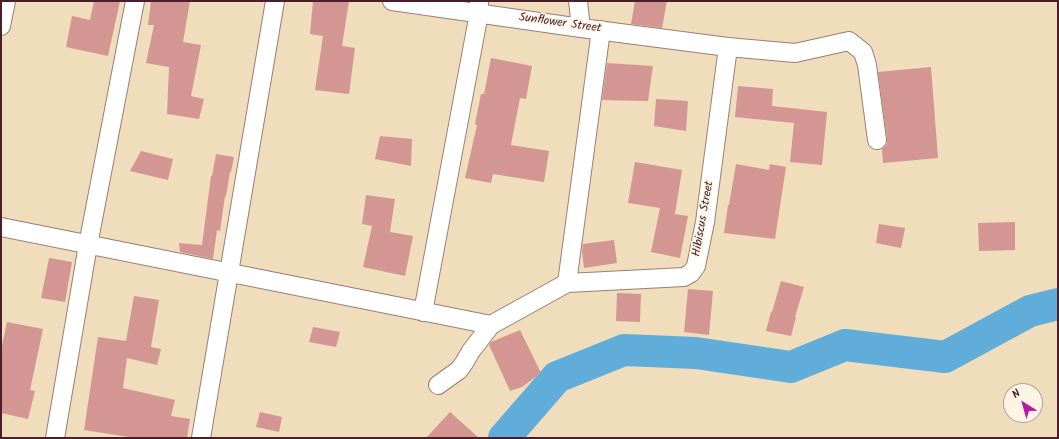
<!DOCTYPE html>
<html>
<head>
<meta charset="utf-8">
<style>
	body { margin:0 }
	#map { position:relative; width:1059px; height:439px; overflow:hidden; background:#efddbc; font-family:Kalam,sans-serif }
	canvas { display:block }
	.frame { position:absolute; inset:0; border:2px solid #4a1f2b; pointer-events:none }
	.north { position:absolute; left:1003px; top:383px; width:40px; height:40px; box-sizing:border-box; background:#fcf5e5; border:1px solid #b59f9b; border-radius:50%; rotate:323deg; font-size:11px; font-weight:700; line-height:16px; text-align:center; color:#4a1f2b }
	.north::after { content:''; display:block; margin:auto; width:14px; height:18px; background:#b5179e; clip-path:polygon(50% 0,100% 100%,50% 72%,0 100%) }
</style>
</head>
<body>
<div id="map">
<canvas width="1059" height="439"></canvas>
<div class="frame"></div>
<div class="north">N</div>
</div>
<script>
const context = document.querySelector('canvas').getContext('2d');
context.lineJoin = 'round';
function trace(path, color, width, dash) {
  context.strokeStyle = color;
  context.lineWidth = width;
  context.lineCap = dash ? 'butt' : 'round';
  context.setLineDash(dash || []);
  context.stroke(path);
}
function fill(path, color) {
  context.fillStyle = color;
  context.fill(path, 'evenodd');
}
function write(font, color, halo, rows, align = 'center') {
  context.font = font + ' Kalam,sans-serif';
  context.lineWidth = 3.5;
  context.setLineDash([]);
  context.textBaseline = 'middle';
  context.strokeStyle = halo;
  context.fillStyle = color;
  for (const [text, x, y, turn = 0] of rows) {
    context.save();
    context.translate(x, y);
    context.rotate((+turn || 0) * Math.PI / 180);
    context.textAlign = isNaN(turn) ? turn : align;
    if (halo) context.strokeText(text, 0, 0);
    context.fillText(text, 0, 0);
    context.restore();
  }
}
const river = new Path2D(`
	M 504,438 L 557,377 L 624,350 L 696,353 L 791,367 L 845,345 L 945,357 L 1030,311 L 1058,304`);
const building = new Path2D(`
	M 94,1 L 120,1 L 108,56 L 66,47 L 72,16 L 90,20 Z
	M 151,1 L 190,1 L 183,42 L 201,45 L 191,96 L 204,99 L 199,119 L 167,114 L 169,67 L 146,63 L 154,25 L 148,25 Z
	M 313,1 L 349,1 L 342,46 L 355,48 L 349,94 L 315,90 L 323,36 L 310,34 Z
	M 635,1 L 667,1 L 662,28 L 631,24 Z
	M 491,58 L 532,66 L 526,99 L 520,98 L 511,145 L 549,151 L 544,182 L 493,174 L 491,183 L 465,178 L 477,125 L 475,124 L 481,94 L 484,94 Z
	M 607,63 L 653,66 L 648,101 L 602,100 Z
	M 931,67 L 938,158 L 883,163 L 882,149 L 887,144 L 887,139 L 878,72 Z
	M 738,86 L 773,89 L 772,106 L 827,112 L 822,165 L 790,162 L 794,123 L 735,117 Z
	M 656,99 L 688,101 L 686,131 L 654,126 Z
	M 380,136 L 412,139 L 411,166 L 375,159 Z
	M 141,151 L 173,159 L 168,180 L 130,171 Z
	M 216,154 L 234,157 L 231,172 L 230,172 L 226,196 L 225,196 L 220,231 L 217,230 L 213,259 L 180,252 L 179,243 L 202,245 L 211,176 L 212,176 Z
	M 635,162 L 682,170 L 675,214 L 688,216 L 680,258 L 651,252 L 660,208 L 628,203 Z
	M 736,164 L 769,170 L 770,164 L 786,167 L 775,239 L 724,233 L 728,205 L 729,205 Z
	M 366,195 L 395,199 L 390,232 L 413,236 L 405,276 L 363,267 L 372,226 L 362,224 Z
	M 1015,222 L 1015,250 L 979,251 L 978,223 Z
	M 879,224 L 905,228 L 901,248 L 876,243 Z
	M 614,240 L 617,263 L 584,268 L 582,251 L 583,244 Z
	M 49,258 L 72,262 L 65,302 L 41,298 Z
	M 781,281 L 804,287 L 795,317 L 796,317 L 791,336 L 766,331 L 771,312 L 772,312 Z
	M 688,289 L 713,291 L 709,335 L 684,332 Z
	M 617,293 L 641,294 L 640,322 L 616,321 Z
	M 134,296 L 159,300 L 151,347 L 161,349 L 157,365 L 127,358 L 123,388 L 175,400 L 171,416 L 190,419 L 187,438 L 135,438 L 84,430 L 98,337 L 126,341 Z
	M 7,322 L 43,329 L 30,390 L 35,391 L 28,419 L 1,413 L 1,350 Z
	M 313,327 L 340,332 L 336,347 L 309,342 Z
	M 520,330 L 541,373 L 522,387 L 510,391 L 489,345 L 491,342 Z
	M 260,412 L 282,417 L 279,432 L 256,427 Z
	M 450,412 L 479,438 L 426,438 Z`);
const minor = new Path2D(`
	M 392,1 L 581,28 L 728,47 L 795,53 L 849,41 L 863,52 L 867,65 L 877,140
	M 578,1 L 581,28
	M 1,26 L 6,1
	M 1,227 L 491,325
	M 567,283 L 601,30
	M 423,312 L 479,13 L 479,2
	M 438,385 L 459,370 L 464,363 L 471,351 L 491,325 L 567,283 L 684,277 L 691,273 L 696,266 L 705,222 L 728,47
	M 55,438 L 88,245 L 135,1
	M 201,438 L 275,1`);
const streetNames = [
	["Sunflower Street",560,24,8],
	["Hibiscus Street",704,219,-80]
];
trace(river, '#60add9', 32);
fill(building, '#d49692');
trace(minor, '#9c7e74', 20);
trace(minor, '#fff', 18);
write('12px', '#4a1f2b', '#fcf5e5', streetNames);
</script>
</body>
</html>
